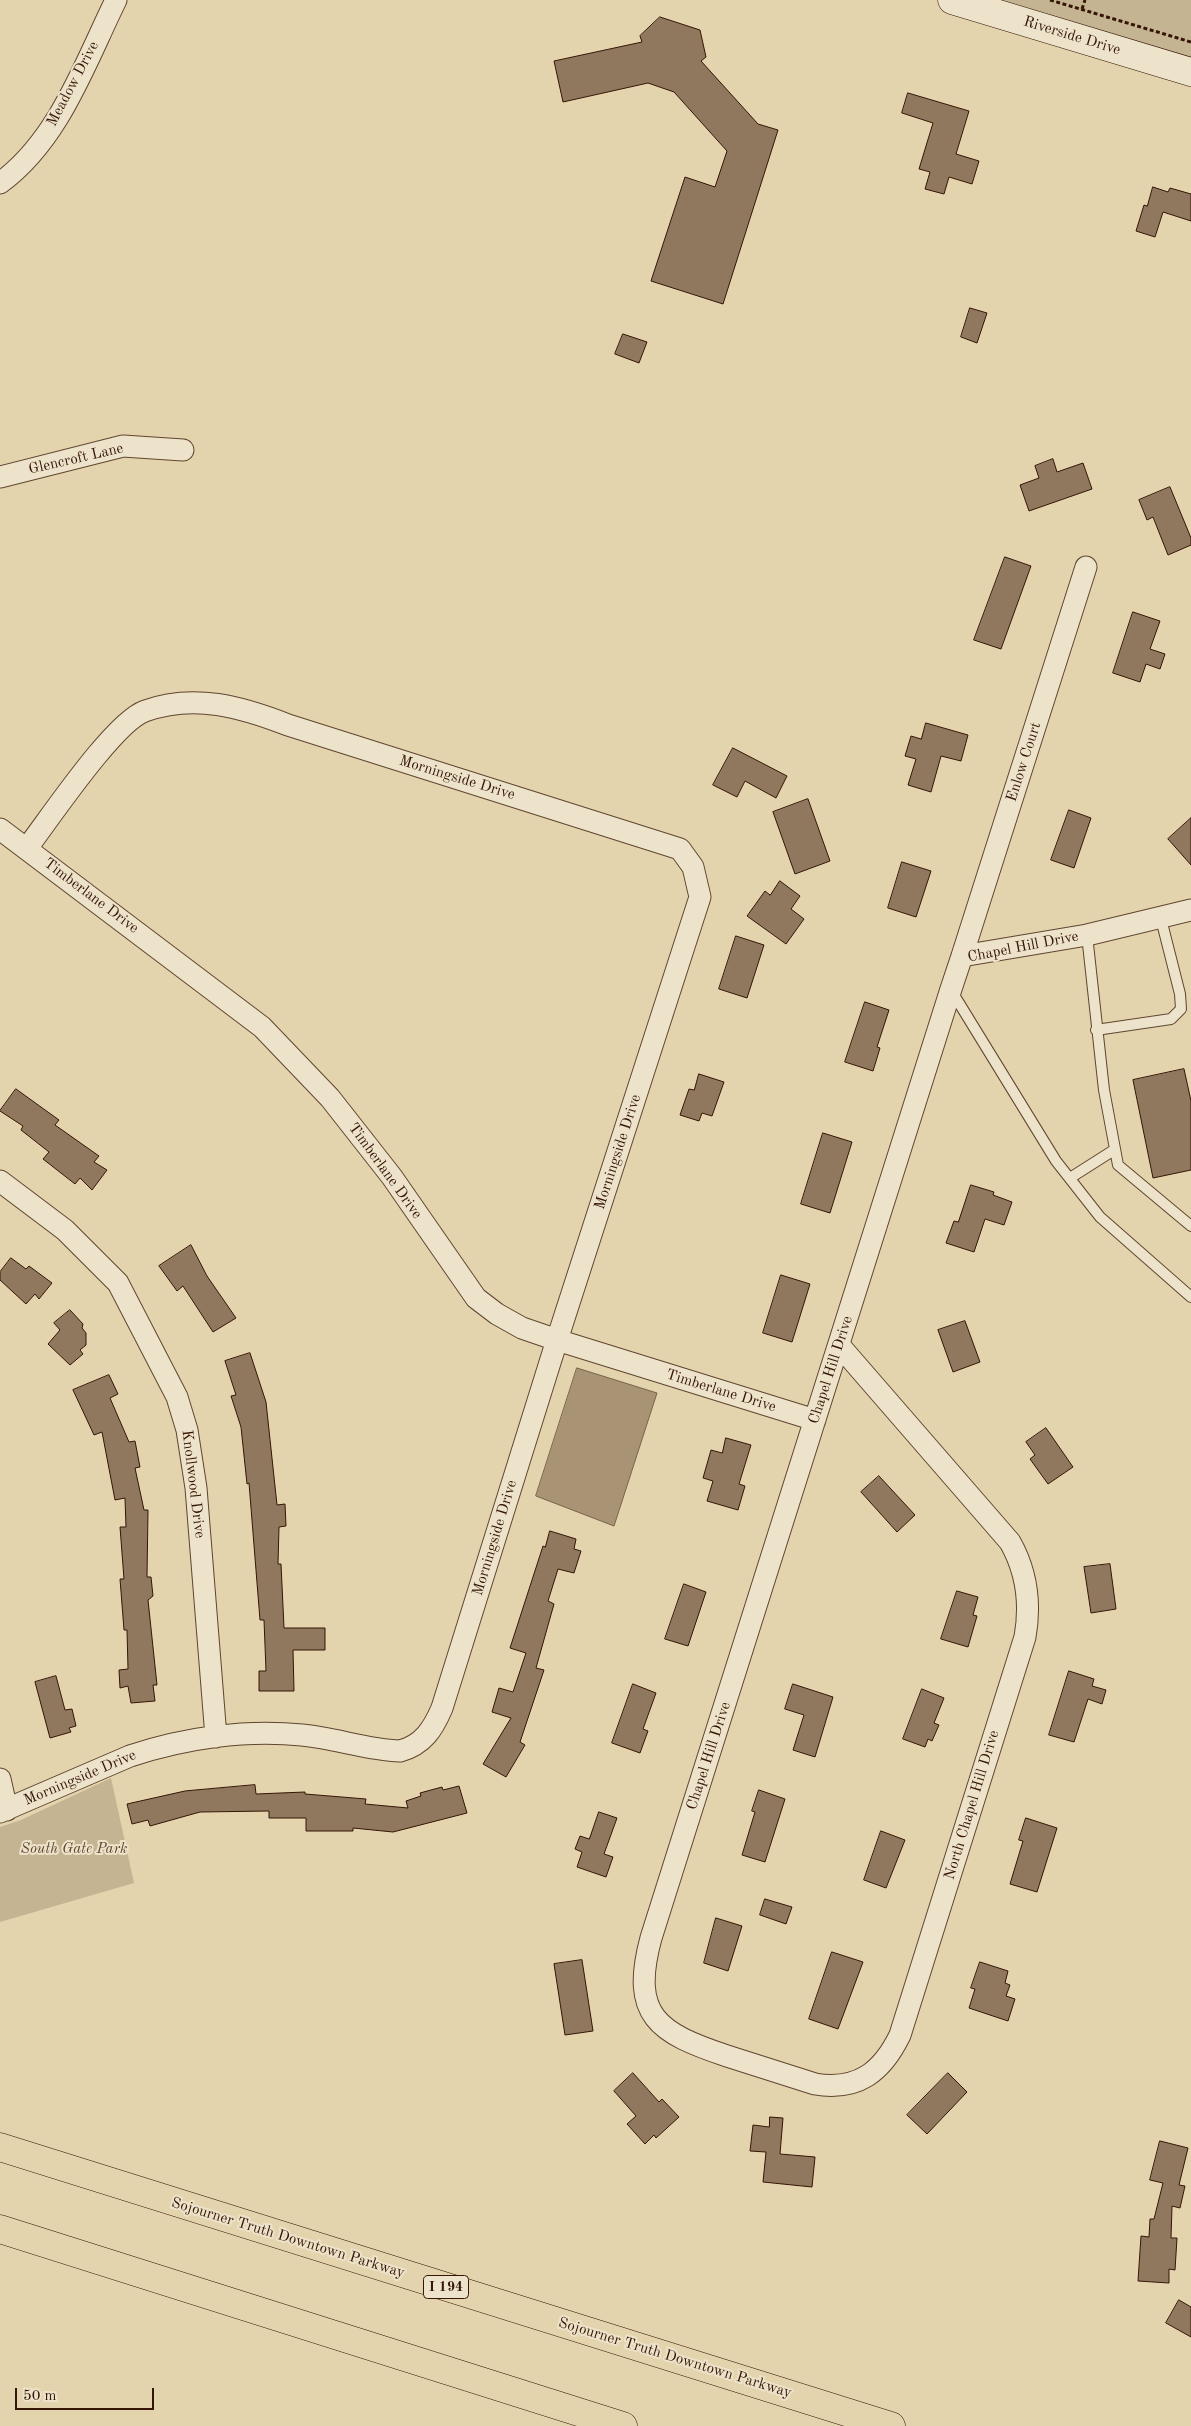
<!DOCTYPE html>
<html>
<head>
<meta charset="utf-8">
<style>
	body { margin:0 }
	#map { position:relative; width:1191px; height:2426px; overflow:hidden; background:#e3d4ad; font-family:"Old Standard TT",serif }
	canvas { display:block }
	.scale { position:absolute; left:15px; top:2388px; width:139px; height:22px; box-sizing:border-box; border:2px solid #351506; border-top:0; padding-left:6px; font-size:15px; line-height:18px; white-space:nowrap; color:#351506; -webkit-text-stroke:4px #ede3ca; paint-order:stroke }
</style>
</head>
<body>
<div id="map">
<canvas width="1191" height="2426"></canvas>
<div class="scale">50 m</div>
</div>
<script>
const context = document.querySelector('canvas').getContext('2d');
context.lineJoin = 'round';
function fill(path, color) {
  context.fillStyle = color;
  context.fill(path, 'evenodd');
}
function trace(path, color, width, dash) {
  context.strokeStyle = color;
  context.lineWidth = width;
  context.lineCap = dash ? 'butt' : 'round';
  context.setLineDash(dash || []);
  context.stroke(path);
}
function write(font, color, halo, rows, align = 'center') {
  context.font = font + ' "Old Standard TT",serif';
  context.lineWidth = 4;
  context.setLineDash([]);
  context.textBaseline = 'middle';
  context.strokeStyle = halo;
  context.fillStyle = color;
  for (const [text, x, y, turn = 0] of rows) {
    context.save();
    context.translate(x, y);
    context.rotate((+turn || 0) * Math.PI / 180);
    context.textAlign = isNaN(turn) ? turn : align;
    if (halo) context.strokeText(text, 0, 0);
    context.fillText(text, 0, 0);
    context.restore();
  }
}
const green = new Path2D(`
	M 956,0 L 1191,0 L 1191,68 Z
	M 111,1778 L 134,1883 L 0,1922 L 0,1827 L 21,1820 Z`);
const water = new Path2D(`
	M 577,1368 L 657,1393 L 614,1526 L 536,1496 Z`);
const building = new Path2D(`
	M 660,17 L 700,30 L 706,57 L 701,61 L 758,124 L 778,130 L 723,304 L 651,281 L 685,177 L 715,187 L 727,151 L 674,92 L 648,83 L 563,102 L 554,61 L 642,42 L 640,36 Z
	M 908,93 L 969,111 L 956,154 L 979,161 L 972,184 L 949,177 L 944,194 L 925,189 L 930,172 L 919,169 L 933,123 L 902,113 Z
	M 1153,187 L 1168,192 L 1170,188 L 1191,194 L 1191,221 L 1163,212 L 1155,237 L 1136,231 L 1144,205 L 1147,206 Z
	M 970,308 L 987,313 L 977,343 L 961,337 Z
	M 623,334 L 647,342 L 639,363 L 615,354 Z
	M 1053,459 L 1057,472 L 1083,463 L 1092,489 L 1029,511 L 1020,485 L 1039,478 L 1035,466 Z
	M 1170,487 L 1191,538 L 1191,545 L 1168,555 L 1153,517 L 1147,520 L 1139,500 Z
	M 1005,557 L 1031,566 L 1001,649 L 974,640 Z
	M 1133,612 L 1160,621 L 1150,649 L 1165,654 L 1160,669 L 1146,664 L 1140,682 L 1113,673 Z
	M 926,723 L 968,735 L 961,761 L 941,756 L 931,792 L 908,785 L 916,759 L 905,756 L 911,736 L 921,739 Z
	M 733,748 L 787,776 L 776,798 L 745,781 L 737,797 L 713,785 Z
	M 808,799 L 830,861 L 795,874 L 773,812 Z
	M 1069,810 L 1091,818 L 1074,868 L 1051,860 Z
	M 1191,818 L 1191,865 L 1168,839 Z
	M 902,862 L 931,871 L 916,917 L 888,908 Z
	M 780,881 L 800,896 L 791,909 L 804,919 L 786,944 L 747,916 L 765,891 L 770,895 Z
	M 736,936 L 764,945 L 747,998 L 719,989 Z
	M 865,1002 L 889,1010 L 877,1047 L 880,1048 L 873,1071 L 845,1062 Z
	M 1184,1069 L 1191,1101 L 1191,1170 L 1153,1178 L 1133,1080 Z
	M 699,1074 L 724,1082 L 712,1116 L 702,1113 L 699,1121 L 680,1115 L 689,1089 L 694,1090 Z
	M 16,1089 L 59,1120 L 55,1125 L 99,1156 L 94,1162 L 107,1170 L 92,1190 L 80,1178 L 75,1184 L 43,1159 L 49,1152 L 21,1130 L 23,1126 L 0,1111 Z
	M 823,1133 L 852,1142 L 830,1213 L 801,1204 Z
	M 971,1185 L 994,1192 L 993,1195 L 1012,1202 L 1004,1225 L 985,1219 L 974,1252 L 946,1243 L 954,1221 L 958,1222 Z
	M 191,1245 L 207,1276 L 236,1318 L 213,1332 L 183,1286 L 177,1291 L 159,1266 Z
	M 11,1258 L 26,1269 L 29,1266 L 52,1283 L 39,1299 L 35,1294 L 26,1304 L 0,1280 L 0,1272 Z
	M 781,1275 L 810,1284 L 792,1342 L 763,1333 Z
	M 70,1310 L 83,1324 L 82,1328 L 86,1333 L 86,1345 L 80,1350 L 83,1354 L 70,1365 L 48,1344 L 60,1330 L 54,1323 Z
	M 965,1321 L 980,1362 L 953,1372 L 938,1330 Z
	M 250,1353 L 266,1402 L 277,1505 L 285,1504 L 286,1526 L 279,1527 L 278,1564 L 281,1564 L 284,1628 L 325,1628 L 325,1650 L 293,1650 L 294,1691 L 259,1691 L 259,1671 L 266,1671 L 264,1620 L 260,1620 L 249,1483 L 247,1484 L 241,1427 L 231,1396 L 236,1395 L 225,1361 Z
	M 109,1375 L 118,1394 L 110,1398 L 129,1442 L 135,1441 L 140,1467 L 135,1468 L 144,1510 L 148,1510 L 147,1577 L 151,1577 L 153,1596 L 148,1600 L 157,1685 L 153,1685 L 155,1701 L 131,1703 L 128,1686 L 120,1688 L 119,1670 L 128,1669 L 127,1630 L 124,1630 L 120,1579 L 124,1579 L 120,1527 L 126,1527 L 125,1498 L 115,1500 L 102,1432 L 94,1435 L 73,1390 Z
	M 1046,1428 L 1073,1467 L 1048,1484 L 1030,1459 L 1035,1455 L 1026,1442 Z
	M 726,1438 L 751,1445 L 739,1484 L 745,1486 L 738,1510 L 707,1501 L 713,1481 L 703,1478 L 711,1450 L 722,1453 Z
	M 879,1476 L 915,1515 L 897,1532 L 861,1492 Z
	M 550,1531 L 576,1539 L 574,1549 L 581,1551 L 574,1573 L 558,1569 L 548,1601 L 554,1604 L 536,1668 L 544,1670 L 520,1742 L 525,1745 L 506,1777 L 483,1764 L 511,1718 L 492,1712 L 499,1688 L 513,1692 L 526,1653 L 510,1648 L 543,1546 L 545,1547 Z
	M 1110,1564 L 1116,1609 L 1091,1613 L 1084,1567 Z
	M 684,1584 L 706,1592 L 688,1646 L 665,1639 Z
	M 957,1591 L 978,1597 L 973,1615 L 977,1616 L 968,1647 L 941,1639 Z
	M 1069,1671 L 1094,1679 L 1092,1686 L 1106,1690 L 1102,1704 L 1088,1699 L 1074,1742 L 1049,1735 Z
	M 56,1676 L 65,1710 L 72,1709 L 76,1726 L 69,1728 L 71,1732 L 50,1738 L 35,1682 Z
	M 633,1684 L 656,1693 L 643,1729 L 648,1731 L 640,1753 L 612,1743 Z
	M 793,1684 L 833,1697 L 815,1757 L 793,1750 L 804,1715 L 785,1709 Z
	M 922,1689 L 944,1698 L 934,1723 L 939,1725 L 932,1741 L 928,1739 L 925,1747 L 903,1739 Z
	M 255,1785 L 256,1794 L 305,1792 L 305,1794 L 366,1799 L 365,1804 L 408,1808 L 406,1801 L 421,1796 L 420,1793 L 442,1787 L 443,1790 L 459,1786 L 467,1813 L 393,1832 L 353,1828 L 353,1831 L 306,1831 L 306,1818 L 269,1818 L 269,1811 L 200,1812 L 150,1826 L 148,1820 L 132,1824 L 127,1804 L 185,1791 Z
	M 759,1790 L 785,1799 L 765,1862 L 742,1855 L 755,1812 L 752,1811 Z
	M 599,1812 L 617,1818 L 604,1854 L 613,1857 L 606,1877 L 577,1867 L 582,1852 L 575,1849 L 580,1836 L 589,1839 Z
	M 1026,1818 L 1057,1828 L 1037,1892 L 1010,1884 L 1023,1841 L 1019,1840 Z
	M 881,1831 L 905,1840 L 886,1888 L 864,1880 Z
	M 765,1899 L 792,1907 L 786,1924 L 760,1915 Z
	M 716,1918 L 742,1926 L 728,1971 L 704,1963 Z
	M 832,1952 L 863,1962 L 838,2029 L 809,2019 Z
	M 582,1960 L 593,2031 L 565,2035 L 554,1964 Z
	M 980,1962 L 1008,1971 L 1005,1983 L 1010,1985 L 1006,1996 L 1015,1999 L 1008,2021 L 969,2008 L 975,1989 L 971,1988 Z
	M 633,2073 L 659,2102 L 662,2099 L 679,2117 L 656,2138 L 654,2135 L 645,2144 L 627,2124 L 636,2116 L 614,2091 Z
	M 948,2073 L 967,2092 L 927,2134 L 907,2115 Z
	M 770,2117 L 783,2118 L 780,2154 L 815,2157 L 812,2187 L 763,2182 L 766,2152 L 750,2151 L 753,2125 L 769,2127 Z
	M 1160,2141 L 1188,2148 L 1179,2185 L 1185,2186 L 1180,2208 L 1172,2206 L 1171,2238 L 1177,2238 L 1175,2270 L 1169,2269 L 1169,2283 L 1138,2281 L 1141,2236 L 1149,2237 L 1150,2219 L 1154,2219 L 1163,2183 L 1150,2180 Z
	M 1179,2300 L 1191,2307 L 1191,2337 L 1166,2323 Z`);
const path = new Path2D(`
	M 1050,0 L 1191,42
	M 1082,9 L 1085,0`);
const lane = new Path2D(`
	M 1087,935 L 1104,1090 L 1118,1165 L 1191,1226
	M 951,990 L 1056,1161 L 1100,1217 L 1191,1297
	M 1096,1030 L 1171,1019 L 1181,1009 L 1180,994 L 1161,919
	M 1070,1178 L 1114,1150`);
const street = new Path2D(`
	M 0,183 C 59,140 85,63 116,0
	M 0,477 L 123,446 L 183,450
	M 0,829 L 262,1027 L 330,1098 L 392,1177 L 476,1298 L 497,1314 L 522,1328 L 557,1340 L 815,1420
	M 962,956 L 1086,567
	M 0,1181 L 65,1230 L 118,1283 L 177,1397 L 187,1430 L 196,1488 L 216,1737
	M 839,1345 L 1010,1542 C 1027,1572 1031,1603 1025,1637 L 900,2035 C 882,2072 858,2091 815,2084 C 786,2075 756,2065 727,2056 C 658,2033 630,2016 651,1938 L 951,989 L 962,956 L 1087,935 L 1191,910
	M 0,1779 L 7,1810
	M 0,1812 L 130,1756 C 184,1738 246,1729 302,1735 C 335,1738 367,1750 400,1751 C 423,1745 433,1729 442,1708 L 557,1340 L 700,897 L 693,867 L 680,849 L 288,725 C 242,707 194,693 145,711 C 114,722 50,818 27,848`);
const secondary = new Path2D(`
	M 952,0 L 1191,72`);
const highway = new Path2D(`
	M 0,2147 L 891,2426
	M 0,2229 L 623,2426`);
const shields = [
	[446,2287,45]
];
const shieldNames = [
	["I 194",446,2287]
];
const streetNames = [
	["Riverside Drive",1072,36,17],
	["Meadow Drive",73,84,-62],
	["Glencroft Lane",76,459,-13],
	["Enlow Court",1024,762,-72],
	["Morningside Drive",457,778,17],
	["Timberlane Drive",91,896,37],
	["Chapel Hill Drive",1023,947,-11],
	["Morningside Drive",618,1152,-72],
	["Timberlane Drive",385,1171,54],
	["Chapel Hill Drive",831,1370,-72],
	["Timberlane Drive",721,1391,17],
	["Knollwood Drive",193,1484,83],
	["Morningside Drive",495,1538,-73],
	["Chapel Hill Drive",709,1756,-72],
	["Morningside Drive",80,1778,-23],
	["North Chapel Hill Drive",972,1805,-73],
	["Sojourner Truth Downtown Parkway",288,2238,17],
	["Sojourner Truth Downtown Parkway",675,2358,17]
];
const parkNames = [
	["South Gate Park",74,1849]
];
fill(green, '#c5b491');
fill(water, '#a89374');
trace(water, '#7a6148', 1);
fill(building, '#8f785d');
trace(building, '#351506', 1);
trace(lane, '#604530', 12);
trace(street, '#604530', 23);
trace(secondary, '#351506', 29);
trace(highway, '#351506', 29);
trace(path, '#351506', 3, [4, 2.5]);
trace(lane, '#ede3ca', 10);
trace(street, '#ede3ca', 21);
trace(secondary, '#ede3ca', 28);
trace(highway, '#e3d4ad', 28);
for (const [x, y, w] of shields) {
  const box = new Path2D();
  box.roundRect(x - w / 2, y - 11.5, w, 23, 4);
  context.fillStyle = '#ede3ca';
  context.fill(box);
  trace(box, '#351506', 1);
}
write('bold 14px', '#351506', null, shieldNames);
write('15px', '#351506', '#ede3ca', streetNames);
write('italic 15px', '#604530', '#ede3ca', parkNames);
</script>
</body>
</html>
